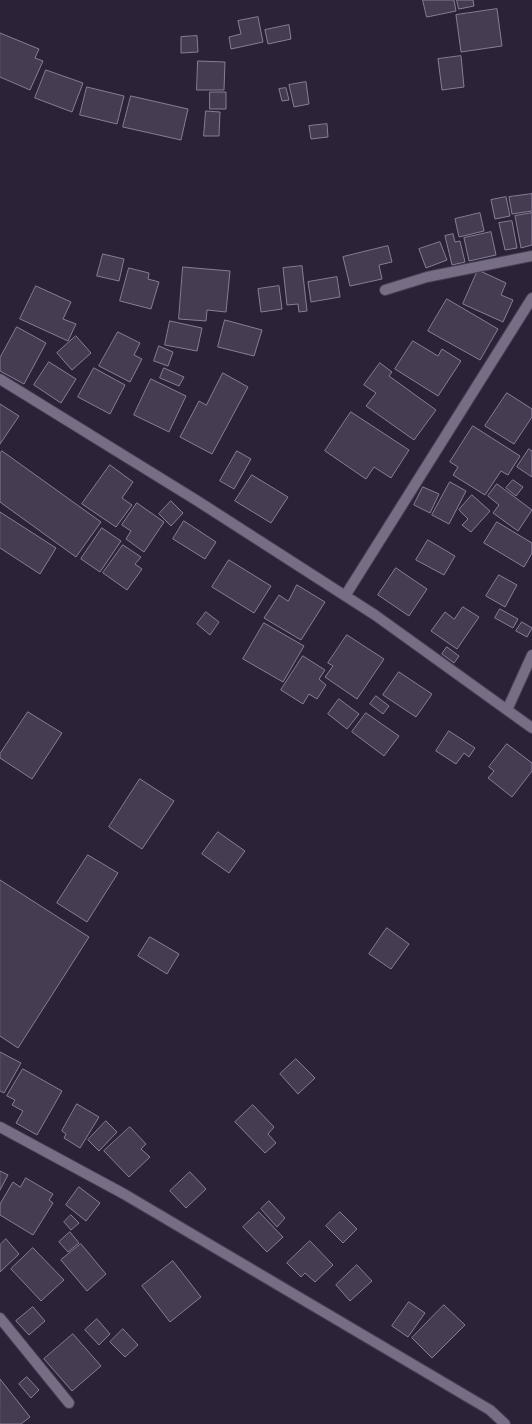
<!DOCTYPE html>
<html>
<head>
<meta charset="utf-8">
<style>
	body { margin:0 }
	canvas { display:block; background:#2b2237 }
</style>
</head>
<body>
<canvas width="532" height="1424"></canvas>
<script>
const context = document.querySelector('canvas').getContext('2d');
context.lineJoin = 'round';
function fill(path, color) {
  context.fillStyle = color;
  context.fill(path, 'evenodd');
}
function trace(path, color, width, dash) {
  context.strokeStyle = color;
  context.lineWidth = width;
  context.lineCap = dash ? 'butt' : 'round';
  context.setLineDash(dash || []);
  context.stroke(path);
}
const building = new Path2D(`
	M 423,0 L 454,0 L 456,11 L 427,17 Z
	M 457,0 L 473,0 L 474,6 L 459,9 Z
	M 497,9 L 502,46 L 461,52 L 456,15 Z
	M 258,17 L 263,42 L 231,49 L 229,37 L 241,34 L 238,21 Z
	M 289,25 L 291,39 L 268,44 L 265,30 Z
	M 0,33 L 39,49 L 35,58 L 43,61 L 30,90 L 0,77 Z
	M 197,36 L 198,52 L 181,53 L 181,37 Z
	M 461,56 L 464,87 L 442,90 L 438,59 Z
	M 198,61 L 225,62 L 224,90 L 197,90 Z
	M 46,70 L 83,83 L 72,112 L 35,98 Z
	M 306,82 L 309,104 L 294,107 L 289,85 Z
	M 87,87 L 124,96 L 117,124 L 80,115 Z
	M 286,88 L 289,100 L 282,101 L 279,89 Z
	M 210,92 L 226,92 L 226,109 L 210,109 Z
	M 131,96 L 188,109 L 181,140 L 123,127 Z
	M 206,111 L 220,112 L 219,136 L 204,136 Z
	M 327,124 L 328,137 L 311,139 L 309,126 Z
	M 532,194 L 532,211 L 512,214 L 509,197 Z
	M 506,197 L 510,216 L 495,219 L 491,200 Z
	M 480,213 L 484,231 L 459,237 L 455,219 Z
	M 532,213 L 532,245 L 521,248 L 515,216 Z
	M 512,221 L 517,248 L 505,250 L 499,223 Z
	M 491,232 L 496,255 L 469,261 L 464,238 Z
	M 453,234 L 455,242 L 460,241 L 465,262 L 452,265 L 445,236 Z
	M 440,242 L 447,260 L 426,268 L 419,249 Z
	M 388,246 L 392,262 L 379,265 L 382,279 L 350,286 L 343,257 Z
	M 103,254 L 124,259 L 119,281 L 97,276 Z
	M 302,266 L 307,311 L 299,312 L 298,304 L 287,305 L 283,268 Z
	M 183,267 L 230,271 L 226,312 L 207,310 L 206,321 L 179,319 Z
	M 129,268 L 149,273 L 148,279 L 159,282 L 151,309 L 120,301 Z
	M 478,270 L 506,283 L 501,295 L 513,300 L 503,322 L 463,304 Z
	M 337,277 L 340,297 L 311,302 L 308,282 Z
	M 36,286 L 71,302 L 63,319 L 76,324 L 68,341 L 20,319 Z
	M 279,286 L 282,309 L 261,312 L 258,289 Z
	M 447,299 L 498,329 L 480,360 L 428,331 Z
	M 225,320 L 262,330 L 254,356 L 218,347 Z
	M 170,321 L 202,328 L 197,351 L 165,345 Z
	M 17,327 L 46,343 L 24,384 L 0,371 L 0,358 Z
	M 118,332 L 140,343 L 134,355 L 142,359 L 130,382 L 99,366 Z
	M 76,336 L 91,353 L 72,370 L 57,353 Z
	M 413,341 L 438,356 L 442,349 L 461,361 L 438,396 L 395,369 Z
	M 159,346 L 173,352 L 168,366 L 154,361 Z
	M 49,362 L 76,379 L 61,403 L 34,385 Z
	M 380,363 L 392,372 L 389,376 L 436,410 L 414,440 L 366,406 L 376,393 L 364,385 Z
	M 94,368 L 125,385 L 110,414 L 78,397 Z
	M 164,368 L 184,377 L 179,386 L 160,378 Z
	M 223,373 L 248,387 L 212,454 L 180,437 L 199,401 L 206,405 Z
	M 151,379 L 186,396 L 169,432 L 134,415 Z
	M 507,393 L 532,409 L 532,417 L 514,444 L 485,426 Z
	M 0,404 L 19,416 L 0,444 Z
	M 351,412 L 409,450 L 391,478 L 374,467 L 366,479 L 325,451 Z
	M 473,426 L 520,456 L 508,475 L 501,471 L 485,495 L 453,475 L 458,467 L 450,462 Z
	M 529,449 L 532,451 L 532,477 L 517,467 Z
	M 2,451 L 101,522 L 76,557 L 0,502 L 0,454 Z
	M 237,451 L 251,459 L 234,489 L 220,481 Z
	M 110,465 L 133,482 L 122,498 L 132,505 L 116,527 L 82,504 Z
	M 252,475 L 288,497 L 271,523 L 235,501 Z
	M 513,480 L 523,487 L 516,496 L 506,488 Z
	M 450,482 L 466,491 L 449,524 L 432,515 Z
	M 497,484 L 532,510 L 518,531 L 493,513 L 499,505 L 488,496 Z
	M 423,487 L 439,494 L 430,513 L 414,505 Z
	M 472,495 L 490,511 L 471,532 L 462,525 L 468,519 L 459,510 Z
	M 171,501 L 183,513 L 171,526 L 159,514 Z
	M 137,503 L 164,522 L 144,552 L 126,539 L 131,531 L 122,525 Z
	M 0,512 L 56,548 L 40,574 L 0,548 Z
	M 184,521 L 216,542 L 205,559 L 173,539 Z
	M 497,522 L 532,543 L 532,553 L 524,567 L 484,543 Z
	M 102,528 L 121,541 L 100,572 L 81,559 Z
	M 428,540 L 455,556 L 444,575 L 416,560 Z
	M 123,545 L 141,557 L 135,564 L 142,569 L 127,590 L 103,573 Z
	M 229,560 L 271,586 L 254,613 L 212,587 Z
	M 396,568 L 427,589 L 409,616 L 378,595 Z
	M 499,575 L 517,585 L 505,607 L 486,596 Z
	M 297,585 L 325,602 L 301,640 L 264,618 L 279,595 L 288,601 Z
	M 463,607 L 479,617 L 457,649 L 431,631 L 445,612 L 454,619 Z
	M 500,609 L 518,619 L 513,628 L 495,618 Z
	M 206,612 L 219,622 L 210,635 L 197,624 Z
	M 522,622 L 532,628 L 527,637 L 516,631 Z
	M 264,623 L 304,646 L 283,682 L 243,659 Z
	M 347,635 L 384,659 L 357,699 L 325,677 L 333,666 L 328,663 Z
	M 447,647 L 459,656 L 454,663 L 442,654 Z
	M 303,656 L 325,670 L 319,679 L 326,685 L 317,699 L 309,694 L 303,704 L 281,690 Z
	M 399,672 L 432,694 L 416,717 L 383,695 Z
	M 376,696 L 389,706 L 383,714 L 370,704 Z
	M 339,699 L 359,714 L 347,729 L 328,714 Z
	M 28,712 L 62,733 L 32,779 L 0,758 L 0,754 Z
	M 366,713 L 399,736 L 384,756 L 352,732 Z
	M 449,731 L 475,748 L 469,757 L 464,753 L 456,764 L 436,751 Z
	M 507,744 L 532,763 L 532,771 L 512,797 L 488,778 L 494,771 L 489,767 Z
	M 140,779 L 174,801 L 142,849 L 109,827 Z
	M 218,832 L 245,851 L 229,873 L 202,854 Z
	M 88,855 L 118,873 L 87,922 L 57,903 Z
	M 0,880 L 89,937 L 18,1048 L 0,1036 Z
	M 387,928 L 409,944 L 391,969 L 369,954 Z
	M 150,937 L 179,954 L 167,974 L 138,956 Z
	M 0,1052 L 21,1063 L 4,1093 L 0,1091 Z
	M 296,1059 L 315,1078 L 298,1094 L 280,1074 Z
	M 23,1069 L 62,1091 L 37,1135 L 16,1123 L 23,1111 L 12,1105 L 15,1100 L 7,1096 Z
	M 77,1104 L 99,1117 L 80,1148 L 64,1138 L 66,1134 L 62,1131 Z
	M 253,1105 L 274,1127 L 268,1134 L 276,1143 L 265,1153 L 235,1122 Z
	M 106,1121 L 117,1132 L 99,1151 L 88,1140 Z
	M 130,1127 L 146,1144 L 141,1149 L 150,1157 L 129,1177 L 104,1151 Z
	M 0,1171 L 8,1175 L 0,1190 Z
	M 190,1172 L 206,1189 L 186,1208 L 170,1191 Z
	M 26,1178 L 53,1194 L 49,1200 L 53,1203 L 33,1235 L 0,1215 L 0,1204 L 13,1182 L 20,1187 Z
	M 79,1187 L 100,1203 L 86,1221 L 66,1205 Z
	M 269,1201 L 285,1218 L 277,1227 L 261,1209 Z
	M 259,1212 L 283,1237 L 267,1252 L 243,1227 Z
	M 340,1212 L 357,1229 L 343,1243 L 326,1226 Z
	M 71,1215 L 79,1223 L 71,1230 L 64,1222 Z
	M 70,1232 L 79,1243 L 68,1252 L 59,1242 Z
	M 6,1239 L 19,1254 L 0,1272 L 0,1245 Z
	M 310,1241 L 333,1265 L 315,1282 L 305,1273 L 301,1277 L 287,1263 Z
	M 81,1244 L 106,1274 L 87,1291 L 61,1260 Z
	M 33,1248 L 64,1280 L 41,1301 L 11,1269 Z
	M 173,1261 L 201,1297 L 170,1322 L 142,1286 Z
	M 357,1265 L 372,1281 L 350,1301 L 336,1285 Z
	M 409,1302 L 425,1313 L 408,1337 L 392,1326 Z
	M 444,1305 L 465,1325 L 432,1358 L 412,1338 Z
	M 33,1307 L 45,1321 L 29,1335 L 16,1321 Z
	M 97,1319 L 110,1334 L 99,1345 L 85,1330 Z
	M 123,1329 L 138,1345 L 125,1357 L 110,1342 Z
	M 73,1334 L 101,1366 L 72,1391 L 44,1359 Z
	M 27,1377 L 39,1390 L 31,1398 L 19,1384 Z
	M 0,1379 L 30,1417 L 21,1424 L 0,1424 Z`);
const minor = new Path2D(`
	M 385,290 L 427,277 L 532,256
	M 0,379 L 196,500 L 375,615 L 532,728
	M 345,596 L 532,298
	M 507,710 L 532,655
	M 0,1127 L 124,1194 L 490,1410 L 505,1424
	M 0,1318 L 69,1403`);
fill(building, '#453c52');
trace(building, '#867d96', 1);
trace(minor, '#463e50', 12);
trace(minor, '#776e86', 10);
</script>
</body>
</html>
